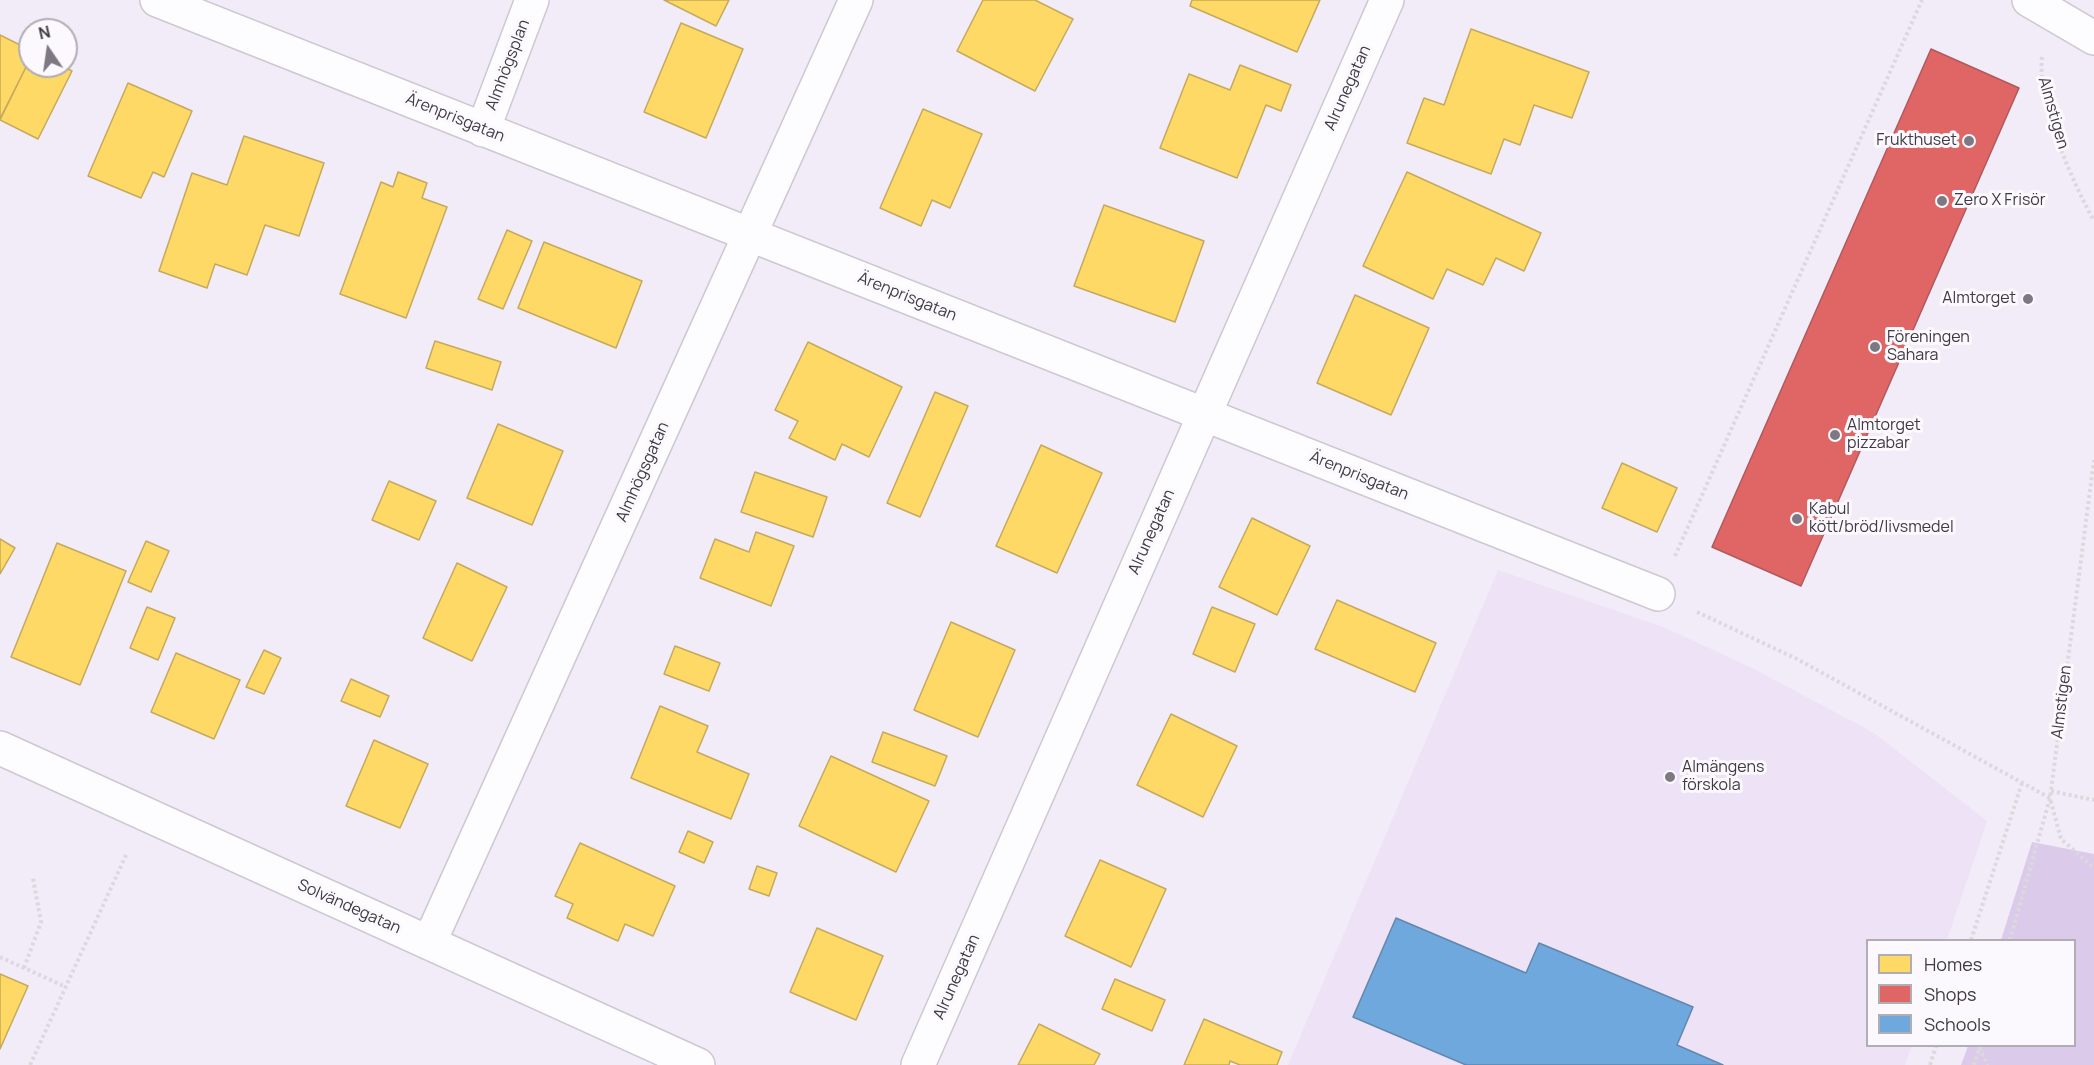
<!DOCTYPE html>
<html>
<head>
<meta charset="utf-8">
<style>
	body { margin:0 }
	#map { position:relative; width:2094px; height:1065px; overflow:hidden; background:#f2ecf8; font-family:Manrope,sans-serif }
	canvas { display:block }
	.legend { position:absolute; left:1866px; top:939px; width:210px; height:108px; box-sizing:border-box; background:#fbf9fd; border:2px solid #b0adb3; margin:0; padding:8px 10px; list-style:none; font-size:18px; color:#3f3a43 }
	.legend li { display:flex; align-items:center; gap:12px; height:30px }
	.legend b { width:30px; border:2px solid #b0adb3 }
	.north { position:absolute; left:18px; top:18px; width:60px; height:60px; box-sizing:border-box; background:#fbf9fd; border:2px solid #b0adb3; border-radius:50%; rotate:347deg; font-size:16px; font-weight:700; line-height:24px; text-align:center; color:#3f3a43 }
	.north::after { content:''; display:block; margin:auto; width:21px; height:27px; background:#7e7882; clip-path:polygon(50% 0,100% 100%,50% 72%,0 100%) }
</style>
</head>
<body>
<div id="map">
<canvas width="2094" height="1065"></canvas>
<ul class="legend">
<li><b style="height:16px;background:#ffd966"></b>Homes</li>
<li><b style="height:16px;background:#e06666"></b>Shops</li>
<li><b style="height:16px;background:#6fa8dc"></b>Schools</li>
</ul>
<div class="north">N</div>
</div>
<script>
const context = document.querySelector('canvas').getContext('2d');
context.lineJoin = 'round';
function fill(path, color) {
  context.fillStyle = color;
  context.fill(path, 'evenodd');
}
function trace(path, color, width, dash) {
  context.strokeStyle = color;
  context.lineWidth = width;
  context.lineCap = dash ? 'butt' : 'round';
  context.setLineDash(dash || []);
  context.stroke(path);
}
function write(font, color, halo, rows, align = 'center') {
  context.font = font + ' Manrope,sans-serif';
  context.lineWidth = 6;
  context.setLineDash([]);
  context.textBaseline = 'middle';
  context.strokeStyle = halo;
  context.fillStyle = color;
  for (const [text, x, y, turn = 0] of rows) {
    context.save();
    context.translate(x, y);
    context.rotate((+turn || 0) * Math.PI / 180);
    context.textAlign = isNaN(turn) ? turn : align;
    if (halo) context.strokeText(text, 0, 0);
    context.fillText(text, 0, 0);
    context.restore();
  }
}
const built = new Path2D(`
	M 1498,570 L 1666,628 L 1754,669 L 1874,733 L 1987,821 L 1947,940 L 1868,940 L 1868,1046 L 1912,1046 L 1905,1065 L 1288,1065 Z`);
const green = new Path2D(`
	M 2032,842 L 2094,854 L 2094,1065 L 1961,1065 L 1968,1046 L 2074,1046 L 2074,940 L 2001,940 Z`);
const homes = new Path2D(`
	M 664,0 L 729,0 L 716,26 Z
	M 983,0 L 1035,0 L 1073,19 L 1035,91 L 957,51 Z
	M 1192,0 L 1320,0 L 1297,52 L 1190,6 Z
	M 681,23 L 743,49 L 706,138 L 644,112 Z
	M 1471,29 L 1589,72 L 1572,118 L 1534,105 L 1520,145 L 1504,139 L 1491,174 L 1407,143 L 1424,98 L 1444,105 Z
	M 0,35 L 30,50 L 30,59 L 0,119 Z
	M 30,59 L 30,66 L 62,66 L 72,71 L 38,139 L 0,120 Z
	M 1240,65 L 1291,85 L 1281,111 L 1266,105 L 1237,178 L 1160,148 L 1189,74 L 1230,90 Z
	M 128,83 L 192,111 L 164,177 L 153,172 L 141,198 L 88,176 Z
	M 923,109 L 982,134 L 950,208 L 932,200 L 921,226 L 880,208 Z
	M 244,136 L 324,163 L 299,236 L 265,225 L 247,275 L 215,264 L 207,288 L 159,271 L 192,173 L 227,185 Z
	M 398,172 L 427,183 L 422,198 L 447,207 L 406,318 L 340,294 L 381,182 L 393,187 Z
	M 1407,172 L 1541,233 L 1524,271 L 1496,258 L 1483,285 L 1447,269 L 1433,299 L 1363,266 Z
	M 1104,205 L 1204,241 L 1175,322 L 1074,286 Z
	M 507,230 L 532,241 L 503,309 L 478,299 Z
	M 544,242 L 642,281 L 616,348 L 518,308 Z
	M 1355,295 L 1429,328 L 1391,415 L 1317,383 Z
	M 435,341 L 501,362 L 492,390 L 426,368 Z
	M 808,342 L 902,387 L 869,457 L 842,444 L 835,460 L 789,438 L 798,421 L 775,410 Z
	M 935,392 L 968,406 L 920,517 L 887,503 Z
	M 498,424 L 563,451 L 532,525 L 467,498 Z
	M 1041,445 L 1102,473 L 1057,573 L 996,546 Z
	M 1622,463 L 1677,488 L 1657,532 L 1602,508 Z
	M 755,472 L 827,497 L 813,537 L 741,512 Z
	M 389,481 L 436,501 L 419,540 L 372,520 Z
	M 1252,518 L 1310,546 L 1277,615 L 1219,587 Z
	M 756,532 L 794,546 L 771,606 L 700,578 L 715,539 L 749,552 Z
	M 0,539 L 15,548 L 0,574 Z
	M 146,541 L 169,551 L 151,592 L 128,582 Z
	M 57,543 L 126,571 L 80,685 L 11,657 Z
	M 457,563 L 507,587 L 472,661 L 423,638 Z
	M 1337,600 L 1436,643 L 1415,692 L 1315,649 Z
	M 147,607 L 175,618 L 158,660 L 130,648 Z
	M 1212,607 L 1255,624 L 1235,672 L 1193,654 Z
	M 951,622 L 1015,650 L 978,737 L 914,710 Z
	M 675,646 L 720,663 L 709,691 L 664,674 Z
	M 264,650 L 281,658 L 264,694 L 246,687 Z
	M 176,653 L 240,680 L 214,739 L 151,712 Z
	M 351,679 L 389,696 L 380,717 L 341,701 Z
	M 660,706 L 708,726 L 697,752 L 749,774 L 731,819 L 631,778 Z
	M 1171,714 L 1237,746 L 1203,817 L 1137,785 Z
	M 883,732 L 947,756 L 935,786 L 872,762 Z
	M 374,740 L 428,764 L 400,828 L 346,806 Z
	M 831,756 L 929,801 L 896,872 L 799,826 Z
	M 688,831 L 713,842 L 704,863 L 679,852 Z
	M 580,843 L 675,886 L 653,936 L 625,924 L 618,941 L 567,918 L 573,904 L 555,896 Z
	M 1100,860 L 1166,889 L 1131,967 L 1065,936 Z
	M 757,866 L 777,873 L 769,896 L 749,889 Z
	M 817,928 L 883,956 L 856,1020 L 790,992 Z
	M 0,974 L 28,986 L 0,1049 Z
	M 1115,979 L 1165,1000 L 1152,1031 L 1102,1009 Z
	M 1204,1019 L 1282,1052 L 1277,1065 L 1240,1065 L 1230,1061 L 1229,1065 L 1184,1065 Z
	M 1039,1024 L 1100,1054 L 1094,1065 L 1018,1065 Z`);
const shops = new Path2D(`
	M 1931,49 L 2019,88 L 1801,586 L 1712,547 Z`);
const schools = new Path2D(`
	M 1396,918 L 1526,973 L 1539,943 L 1693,1007 L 1677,1045 L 1723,1065 L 1466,1065 L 1353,1017 Z`);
const path = new Path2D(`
	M 2042,57 C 2037,102 2072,181 2094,221
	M 1675,556 L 1922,0
	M 1697,612 L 1797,659 L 2050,798 L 2061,839 L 2094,868
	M 2051,791 L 2094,800
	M 1971,940 L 2022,783
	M 2010,940 L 2050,798 L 2094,460
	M 0,957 L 66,987
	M 24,968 L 41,922 L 33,878
	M 1979,1048 L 1988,1065
	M 30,1065 L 127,853
	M 1930,1065 L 1936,1046
	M 1974,1065 L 1980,1046`);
const minor = new Path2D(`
	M 157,0 L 1658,594
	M 2029,0 L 2094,38
	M 483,130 L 532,0
	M 0,748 L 698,1065
	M 429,943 L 856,0
	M 918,1065 L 1387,0`);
const markers = [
	[1969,141,6,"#7e7882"],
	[1942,201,6,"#7e7882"],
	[2028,299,6,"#7e7882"],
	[1875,347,6,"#7e7882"],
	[1835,435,6,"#7e7882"],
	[1797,519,6,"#7e7882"],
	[1670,777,6,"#7e7882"]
];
const streetNames = [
	["Almhögsplan",508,65,-69],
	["Alrunegatan",1348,88,-66],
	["Almstigen",2053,113,74],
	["Ärenprisgatan",455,118,22],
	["Ärenprisgatan",907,297,22],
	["Almhögsgatan",643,472,-66],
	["Ärenprisgatan",1359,476,22],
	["Alrunegatan",1152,532,-66],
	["Almstigen",2062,702,-83],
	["Solvändegatan",349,907,24],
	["Alrunegatan",957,977,-66]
];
const poiNames = [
	["Frukthuset",1957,141,"right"],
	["Zero X Frisör",1954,201],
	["Almtorget",2016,299,"right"],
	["Föreningen",1887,338],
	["Sahara",1887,356],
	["Almtorget",1847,426],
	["pizzabar",1847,444],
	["Kabul",1809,510],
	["kött/bröd/livsmedel",1809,528],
	["Almängens",1682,768],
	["förskola",1682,786]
];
fill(built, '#eee2f7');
fill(green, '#dccaeb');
fill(homes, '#ffd966');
trace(homes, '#c5a95c', 1.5);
fill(shops, '#e06666');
trace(shops, '#b0595c', 1.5);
fill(schools, '#6fa8dc');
trace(schools, '#6187ae', 1.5);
trace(minor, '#cdc8d1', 36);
trace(path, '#dbd9dd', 4, [3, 3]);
trace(minor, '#fdfcfe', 33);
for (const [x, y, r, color] of markers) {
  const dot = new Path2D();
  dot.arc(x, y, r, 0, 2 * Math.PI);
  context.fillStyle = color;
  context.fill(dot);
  trace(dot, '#fbf9fd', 2);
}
write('16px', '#3f3a43', '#fbf9fd', streetNames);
write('16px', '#3f3a43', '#fbf9fd', poiNames, 'left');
</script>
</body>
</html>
